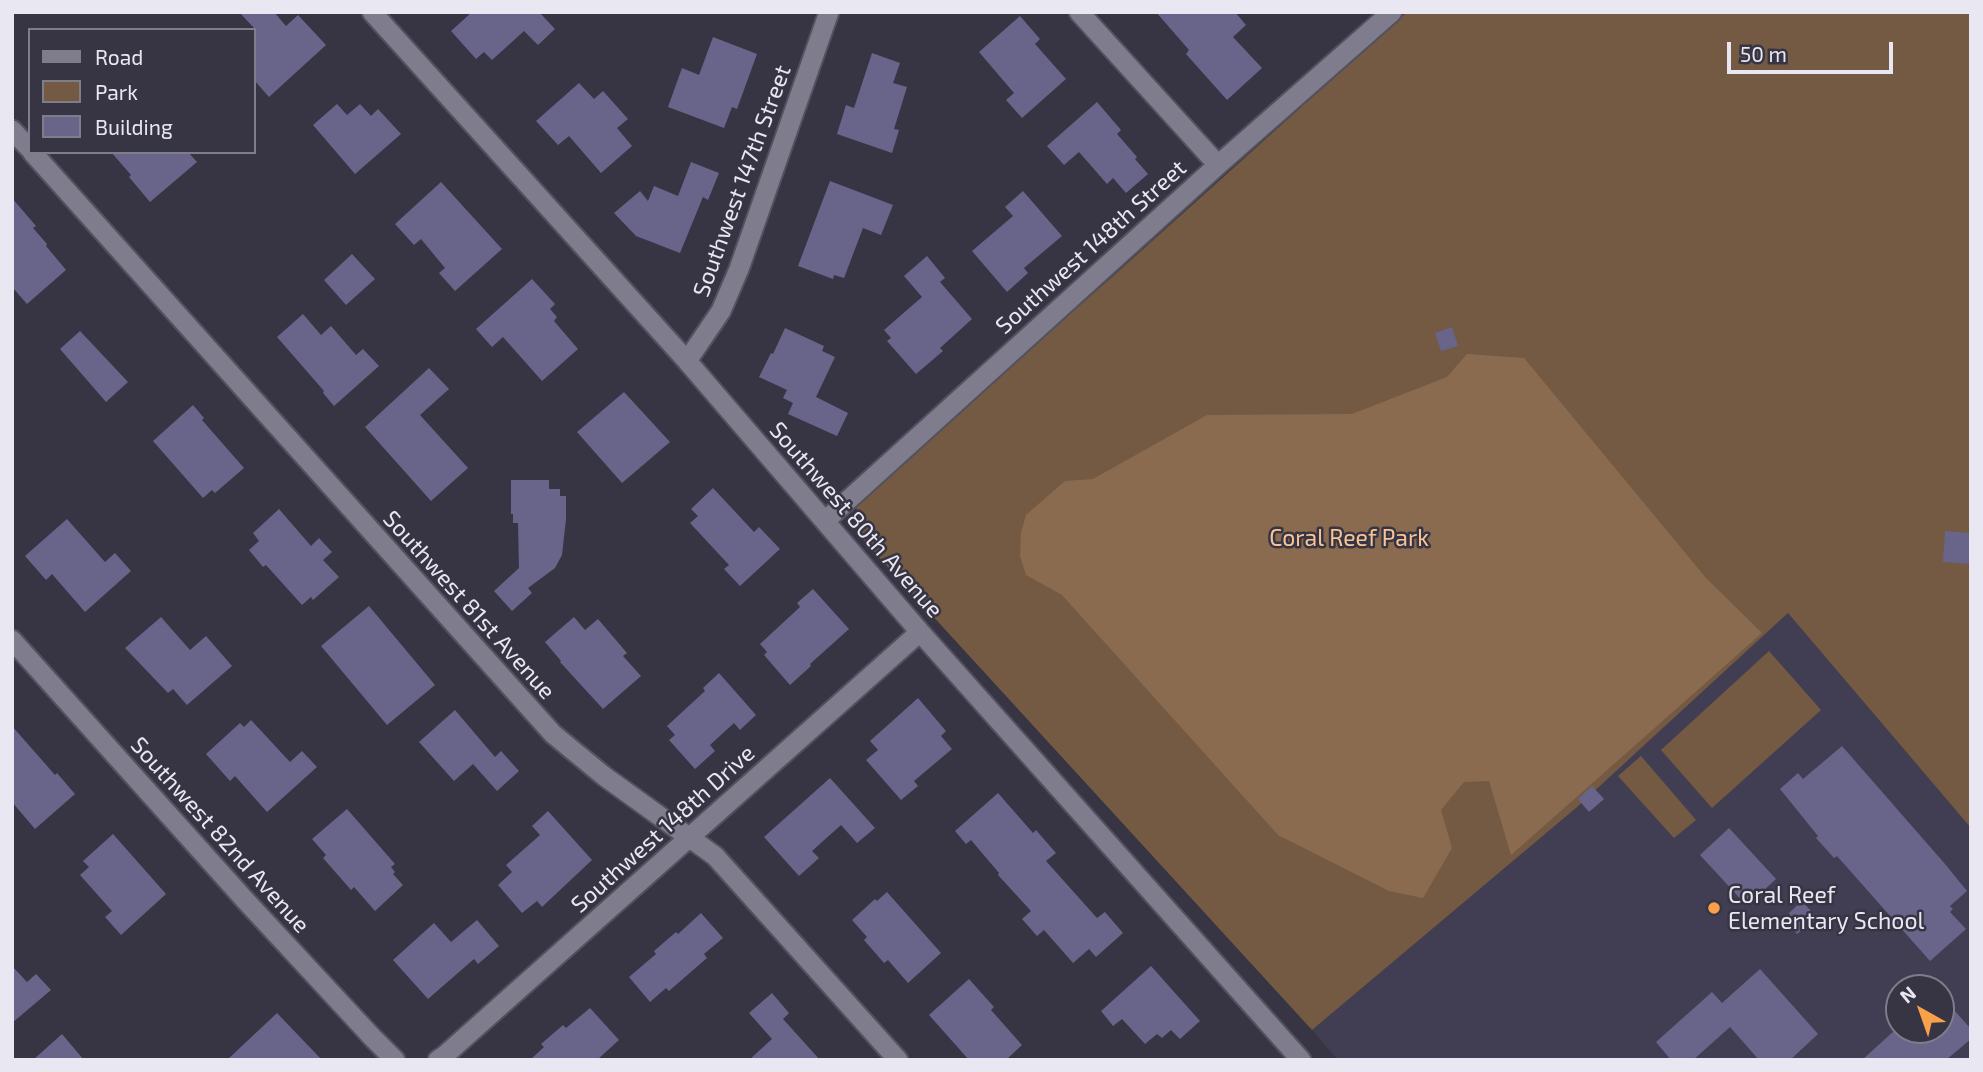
<!DOCTYPE html>
<html>
<head>
<meta charset="utf-8">
<style>
	body { margin:0 }
	#map { position:relative; width:1983px; height:1072px; overflow:hidden; background:#373544; font-family:"Exo 2",sans-serif }
	canvas { display:block }
	.frame { position:absolute; inset:0; border:14px solid #e9e8f2; pointer-events:none }
	.legend { position:absolute; left:28px; top:28px; width:228px; height:126px; box-sizing:border-box; background:#373544; border:2px solid #7e7d8a; margin:0; padding:9px 12px; list-style:none; font-size:21px; color:#e9e8f2 }
	.legend li { display:flex; align-items:center; gap:14px; height:35px }
	.legend b { width:35px; border:2px solid #7e7d8a }
	.north { position:absolute; left:1885px; top:974px; width:70px; height:70px; box-sizing:border-box; background:#373544; border:2px solid #7e7d8a; border-radius:50%; rotate:320deg; font-size:19px; font-weight:700; line-height:28px; text-align:center; color:#e9e8f2 }
	.north::after { content:''; display:block; margin:auto; width:24px; height:32px; background:#f8a14a; clip-path:polygon(50% 0,100% 100%,50% 72%,0 100%) }
	.scale { position:absolute; left:1727px; top:42px; width:166px; height:32px; box-sizing:border-box; border:4px solid #e9e8f2; border-top:0; padding-left:9px; font-size:21px; line-height:24px; white-space:nowrap; color:#e9e8f2; -webkit-text-stroke:5px #373544; paint-order:stroke }
</style>
</head>
<body>
<div id="map">
<canvas width="1983" height="1072"></canvas>
<div class="frame"></div>
<ul class="legend">
<li><b style="height:9px;background:#7e7c8d"></b>Road</li>
<li><b style="height:19px;background:#745a42"></b>Park</li>
<li><b style="height:19px;background:#696489"></b>Building</li>
</ul>
<div class="north">N</div>
<div class="scale">50 m</div>
</div>
<script>
const context = document.querySelector('canvas').getContext('2d');
context.lineJoin = 'round';
function fill(path, color) {
  context.fillStyle = color;
  context.fill(path, 'evenodd');
}
function trace(path, color, width, dash) {
  context.strokeStyle = color;
  context.lineWidth = width;
  context.lineCap = dash ? 'butt' : 'round';
  context.setLineDash(dash || []);
  context.stroke(path);
}
function write(font, color, halo, rows, align = 'center') {
  context.font = font + ' "Exo 2",sans-serif';
  context.lineWidth = 5;
  context.setLineDash([]);
  context.textBaseline = 'middle';
  context.strokeStyle = halo;
  context.fillStyle = color;
  for (const [text, x, y, turn = 0] of rows) {
    context.save();
    context.translate(x, y);
    context.rotate((+turn || 0) * Math.PI / 180);
    context.textAlign = isNaN(turn) ? turn : align;
    if (halo) context.strokeText(text, 0, 0);
    context.fillText(text, 0, 0);
    context.restore();
  }
}
const built = new Path2D(`
	M 1788,613 L 1971,828 L 1971,1060 L 1338,1060 L 1312,1030 L 1576,808 ZM 1899,988 L 1941,988 L 1941,1030 L 1899,1030 Z`);
const green = new Path2D(`
	M 1407,12 L 1971,12 L 1971,828 L 1788,613 L 1576,808 L 1312,1030 L 864,541 L 855,502 L 1112,277 Z
	M 1769,651 L 1821,710 L 1712,808 L 1661,750 Z
	M 1641,756 L 1696,820 L 1674,838 L 1618,776 Z`);
const forest = new Path2D(`
	M 1467,354 L 1524,358 L 1706,578 L 1762,633 L 1511,855 L 1489,781 L 1464,782 L 1441,810 L 1452,848 L 1423,898 L 1389,891 L 1278,835 L 1062,595 L 1026,575 L 1020,556 L 1021,533 L 1026,515 L 1065,481 L 1093,479 L 1207,415 L 1352,414 L 1447,377 Z`);
const building = new Path2D(`
	M 239,12 L 274,12 L 286,26 L 298,15 L 326,45 L 269,97 L 254,80 L 254,28 Z
	M 472,12 L 543,12 L 541,14 L 555,29 L 538,45 L 524,31 L 492,60 L 484,52 L 476,59 L 451,31 Z
	M 1156,12 L 1235,12 L 1246,25 L 1233,37 L 1262,68 L 1227,100 L 1186,54 L 1189,50 Z
	M 1020,16 L 1040,39 L 1035,44 L 1066,79 L 1022,118 L 1006,100 L 1014,93 L 979,52 Z
	M 713,37 L 757,54 L 737,109 L 732,107 L 724,128 L 668,107 L 682,68 L 699,75 Z
	M 872,53 L 900,63 L 893,83 L 907,87 L 894,129 L 899,130 L 892,153 L 837,134 L 846,105 L 854,108 Z
	M 579,83 L 594,99 L 603,91 L 628,119 L 617,128 L 632,146 L 601,173 L 569,136 L 558,145 L 536,121 Z
	M 1097,102 L 1121,130 L 1117,134 L 1137,157 L 1135,159 L 1148,174 L 1126,193 L 1113,178 L 1107,184 L 1079,152 L 1064,165 L 1047,146 Z
	M 337,104 L 347,115 L 360,104 L 371,116 L 378,109 L 401,134 L 355,174 L 313,125 Z
	M 111,152 L 188,152 L 197,162 L 150,202 L 129,177 L 131,175 Z
	M 691,162 L 719,173 L 708,200 L 703,197 L 680,253 L 636,236 L 614,213 L 640,191 L 648,201 L 654,186 L 678,196 Z
	M 830,181 L 893,205 L 881,235 L 863,228 L 844,278 L 834,275 L 833,279 L 798,266 Z
	M 441,182 L 502,249 L 455,291 L 439,273 L 445,268 L 421,239 L 414,245 L 395,224 Z
	M 1023,191 L 1062,236 L 1024,268 L 1028,273 L 1007,292 L 972,251 L 1013,216 L 1005,207 Z
	M 12,198 L 36,226 L 33,228 L 47,244 L 46,246 L 66,270 L 27,304 L 12,287 Z
	M 352,254 L 375,279 L 346,305 L 324,280 Z
	M 927,256 L 945,278 L 940,282 L 972,319 L 940,348 L 943,351 L 916,374 L 887,341 L 891,338 L 884,330 L 922,297 L 904,276 Z
	M 532,279 L 555,304 L 550,309 L 557,317 L 554,321 L 578,349 L 542,381 L 503,337 L 492,347 L 476,329 Z
	M 303,314 L 321,335 L 331,326 L 356,355 L 363,349 L 379,366 L 334,406 L 323,393 L 324,391 L 277,337 Z
	M 1452,327 L 1458,346 L 1441,351 L 1435,333 Z
	M 785,328 L 824,346 L 822,351 L 835,357 L 816,397 L 848,413 L 837,436 L 788,414 L 793,403 L 783,398 L 787,390 L 759,377 L 771,353 L 773,354 Z
	M 80,331 L 128,382 L 106,402 L 60,349 Z
	M 429,368 L 449,389 L 420,415 L 468,468 L 431,501 L 365,427 Z
	M 624,392 L 670,442 L 622,483 L 577,432 Z
	M 193,405 L 204,418 L 202,420 L 244,468 L 215,493 L 212,490 L 203,498 L 153,441 Z
	M 511,480 L 549,480 L 549,489 L 560,489 L 560,496 L 566,496 L 566,519 L 562,555 L 555,568 L 528,588 L 532,593 L 512,611 L 494,591 L 519,568 L 518,523 L 513,523 L 513,514 L 511,514 Z
	M 713,488 L 754,532 L 759,527 L 780,549 L 740,586 L 724,569 L 729,565 L 690,523 L 698,516 L 691,509 Z
	M 279,509 L 311,546 L 319,538 L 332,552 L 323,560 L 339,577 L 313,600 L 311,597 L 302,605 L 266,565 L 263,567 L 249,550 L 259,541 L 253,533 Z
	M 67,519 L 105,562 L 115,553 L 131,571 L 85,612 L 52,574 L 46,580 L 25,556 Z
	M 1945,531 L 1971,533 L 1971,564 L 1943,562 Z
	M 813,589 L 849,629 L 810,664 L 811,666 L 790,685 L 764,655 L 767,652 L 760,644 L 800,607 L 797,603 Z
	M 369,606 L 435,685 L 387,725 L 321,646 Z
	M 161,617 L 190,650 L 206,636 L 232,666 L 187,705 L 173,689 L 168,693 L 125,648 Z
	M 574,617 L 585,630 L 598,619 L 627,653 L 623,656 L 641,676 L 603,709 L 560,662 L 561,661 L 545,642 Z
	M 719,673 L 756,715 L 740,730 L 734,723 L 710,745 L 715,751 L 695,769 L 669,740 L 675,735 L 667,726 L 705,691 L 703,688 Z
	M 918,698 L 946,731 L 941,736 L 952,749 L 914,781 L 918,786 L 901,800 L 866,760 L 878,750 L 870,741 Z
	M 455,710 L 495,757 L 501,751 L 519,771 L 497,791 L 473,764 L 454,781 L 419,742 Z
	M 251,720 L 290,762 L 302,751 L 317,767 L 267,812 L 235,776 L 230,781 L 206,754 L 240,723 L 244,727 Z
	M 12,726 L 55,775 L 57,773 L 75,794 L 35,829 L 12,802 Z
	M 1842,746 L 1945,864 L 1967,891 L 1950,906 L 1953,909 L 1950,912 L 1966,929 L 1930,961 L 1837,856 L 1834,858 L 1816,838 L 1818,836 L 1780,789 L 1798,773 L 1803,779 Z
	M 830,778 L 875,828 L 857,843 L 841,825 L 812,851 L 819,858 L 799,876 L 764,837 Z
	M 1592,786 L 1604,799 L 1589,812 L 1578,799 Z
	M 998,793 L 1033,833 L 1036,830 L 1056,853 L 1046,861 L 1097,918 L 1105,912 L 1123,933 L 1096,957 L 1089,949 L 1073,963 L 1044,930 L 1037,936 L 1022,919 L 1031,911 L 998,875 L 999,873 L 971,840 L 966,844 L 955,831 Z
	M 347,809 L 395,864 L 391,867 L 395,872 L 393,874 L 403,885 L 375,911 L 354,887 L 351,890 L 323,858 L 326,855 L 312,839 Z
	M 548,811 L 592,860 L 542,907 L 537,901 L 522,913 L 498,885 L 512,872 L 506,865 L 540,835 L 532,826 Z
	M 1729,828 L 1776,879 L 1747,906 L 1700,855 Z
	M 113,834 L 166,894 L 121,935 L 105,917 L 112,911 L 80,875 L 89,867 L 83,861 Z
	M 887,892 L 941,953 L 908,983 L 888,960 L 884,963 L 864,940 L 867,937 L 852,920 L 875,899 L 877,901 Z
	M 1802,901 L 1817,918 L 1805,930 L 1804,928 L 1797,934 L 1785,920 L 1790,915 L 1789,913 Z
	M 701,913 L 723,938 L 704,954 L 707,958 L 669,991 L 666,988 L 650,1002 L 629,977 L 656,954 L 654,951 L 676,932 L 678,934 Z
	M 477,920 L 499,946 L 478,964 L 474,959 L 428,999 L 393,960 L 434,923 L 451,942 Z
	M 12,966 L 27,982 L 36,974 L 51,990 L 12,1023 Z
	M 1151,966 L 1200,1021 L 1180,1039 L 1171,1030 L 1162,1038 L 1157,1034 L 1145,1044 L 1122,1019 L 1113,1026 L 1101,1011 Z
	M 1760,969 L 1818,1034 L 1790,1060 L 1759,1060 L 1730,1027 L 1693,1060 L 1671,1060 L 1656,1042 L 1712,992 L 1722,1003 Z
	M 969,979 L 994,1007 L 991,1010 L 1022,1045 L 1006,1060 L 969,1060 L 929,1015 Z
	M 772,993 L 789,1013 L 783,1019 L 820,1060 L 749,1060 L 772,1039 L 749,1013 Z
	M 590,1008 L 619,1040 L 597,1060 L 530,1060 L 544,1047 L 541,1044 L 563,1025 L 566,1028 Z
	M 1954,1010 L 1971,1029 L 1971,1039 L 1946,1060 L 1862,1060 L 1895,1030 L 1941,1030 L 1941,1022 Z
	M 277,1013 L 322,1060 L 227,1060 Z
	M 62,1034 L 84,1060 L 33,1060 Z`);
const minor = new Path2D(`
	M 372,12 L 687,361 L 920,632 L 1301,1060
	M 1079,12 L 1218,165
	M 12,130 L 30,149
	M 32,152 L 553,734 L 604,776 L 715,856 L 898,1060
	M 687,361 L 721,311 L 739,269 L 829,12
	M 825,521 L 1218,165 L 1392,12
	M 438,1060 L 444,1056 L 920,632`);
const tertiary = new Path2D(`
	M 12,640 L 245,900 L 372,1037 L 395,1060`);
const markers = [
	[1714,908,7,"#f8a14a"]
];
const streetNames = [
	["Southwest 147th Street",742,181,-70],
	["Southwest 148th Street",1091,247,-42],
	["Southwest 80th Avenue",856,520,49],
	["Southwest 81st Avenue",469,605,48],
	["Southwest 148th Drive",663,829,-42],
	["Southwest 82nd Avenue",220,835,48]
];
const parkNames = [
	["Coral Reef Park",1349,538]
];
const poiNames = [
	["Coral Reef",1728,895],
	["Elementary School",1728,921]
];
fill(built, '#413e53');
fill(green, '#745a42');
fill(forest, '#8b6b4f');
fill(building, '#696489');
trace(minor, '#53515e', 23);
trace(tertiary, '#53515e', 23);
trace(minor, '#7e7c8d', 19);
trace(tertiary, '#7e7c8d', 19);
for (const [x, y, r, color] of markers) {
  const dot = new Path2D();
  dot.arc(x, y, r, 0, 2 * Math.PI);
  context.fillStyle = color;
  context.fill(dot);
  trace(dot, '#373544', 2.5);
}
write('23px', '#e9e8f2', '#373544', streetNames);
write('23px', '#fac494', '#373544', parkNames);
write('23px', '#e9e8f2', '#373544', poiNames, 'left');
</script>
</body>
</html>
